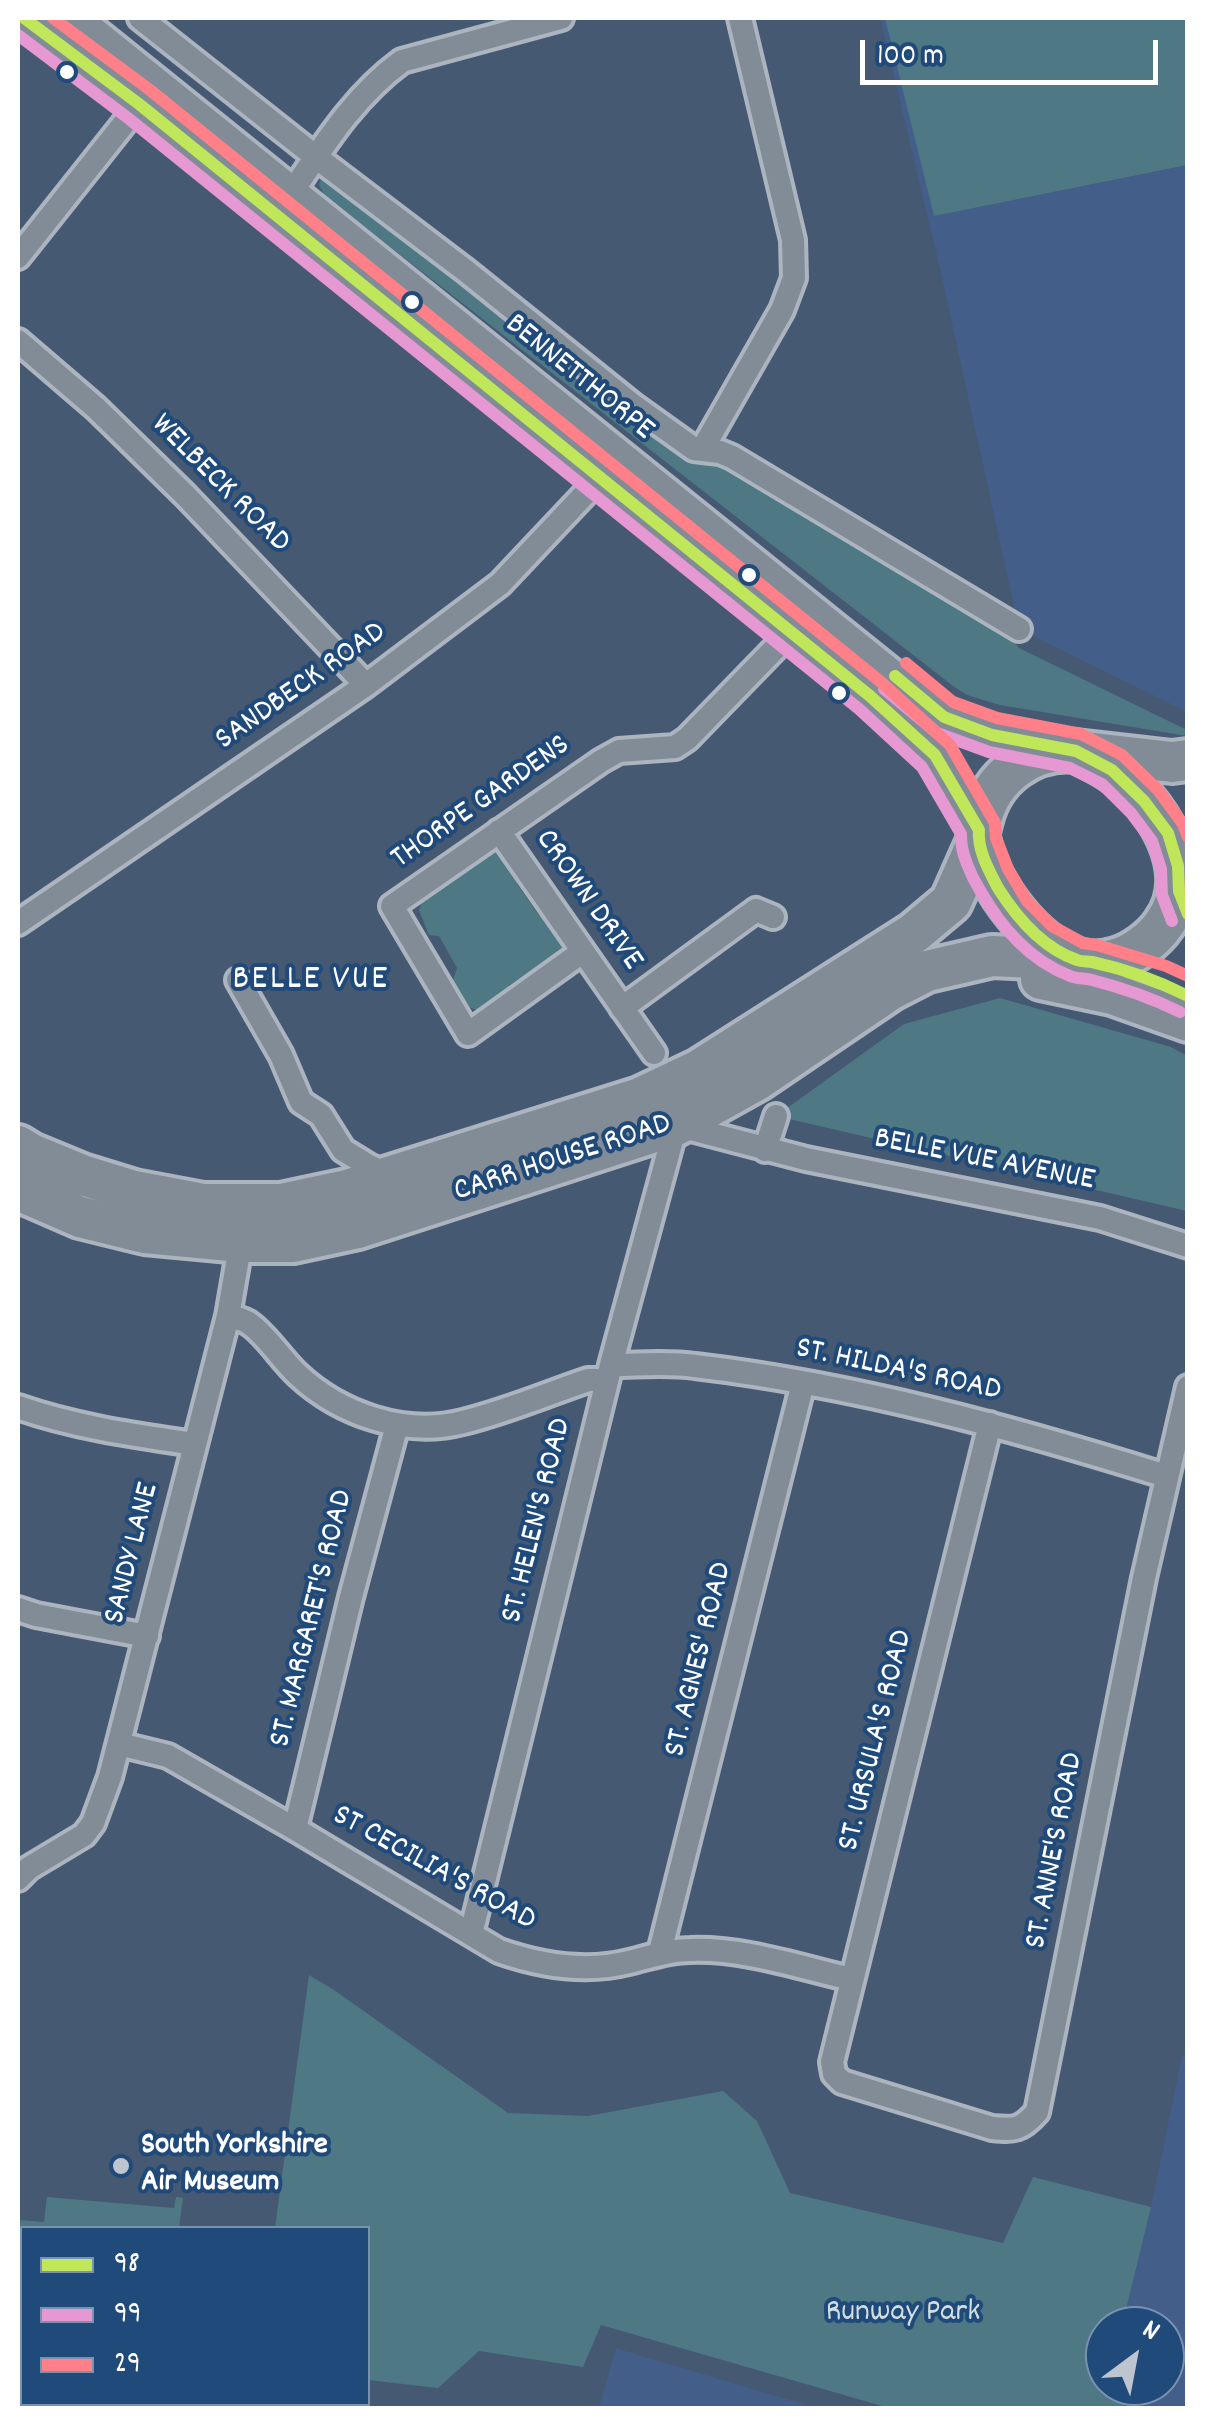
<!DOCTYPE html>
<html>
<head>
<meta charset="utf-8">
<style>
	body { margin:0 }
	#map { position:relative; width:1205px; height:2426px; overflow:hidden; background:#465972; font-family:Dekko,sans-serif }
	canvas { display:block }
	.frame { position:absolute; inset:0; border:20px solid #fff; pointer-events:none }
	.legend { position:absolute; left:20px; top:2226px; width:350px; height:180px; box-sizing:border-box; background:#1f4a7a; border:2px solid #7992af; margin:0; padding:12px 18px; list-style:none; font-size:30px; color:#fff }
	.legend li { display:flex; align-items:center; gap:20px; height:50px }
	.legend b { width:50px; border:2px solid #7992af }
	.north { position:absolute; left:1085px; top:2306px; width:100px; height:100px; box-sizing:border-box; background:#1f4a7a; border:2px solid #7992af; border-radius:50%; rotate:32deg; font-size:28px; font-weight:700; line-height:40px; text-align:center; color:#fff }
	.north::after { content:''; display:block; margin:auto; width:35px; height:45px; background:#bec5ce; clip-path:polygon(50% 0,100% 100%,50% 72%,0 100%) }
	.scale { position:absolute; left:860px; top:40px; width:298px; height:45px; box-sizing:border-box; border:5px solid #fff; border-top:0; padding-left:12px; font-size:30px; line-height:35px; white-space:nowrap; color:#fff; -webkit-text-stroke:8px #1f4a7a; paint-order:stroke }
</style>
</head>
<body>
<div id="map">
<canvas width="1205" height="2426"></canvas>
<div class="frame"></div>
<ul class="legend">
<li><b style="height:12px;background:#c0e659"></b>98</li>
<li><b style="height:12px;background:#e698d2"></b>99</li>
<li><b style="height:12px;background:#ff8088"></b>29</li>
</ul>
<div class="north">N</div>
<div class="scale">100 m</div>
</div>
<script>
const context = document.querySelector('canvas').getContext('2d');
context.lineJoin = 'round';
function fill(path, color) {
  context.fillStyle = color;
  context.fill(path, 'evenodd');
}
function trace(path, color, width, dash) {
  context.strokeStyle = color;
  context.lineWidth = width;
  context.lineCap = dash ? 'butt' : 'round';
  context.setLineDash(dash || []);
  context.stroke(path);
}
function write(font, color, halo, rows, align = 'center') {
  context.font = font + ' Dekko,sans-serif';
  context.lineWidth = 8;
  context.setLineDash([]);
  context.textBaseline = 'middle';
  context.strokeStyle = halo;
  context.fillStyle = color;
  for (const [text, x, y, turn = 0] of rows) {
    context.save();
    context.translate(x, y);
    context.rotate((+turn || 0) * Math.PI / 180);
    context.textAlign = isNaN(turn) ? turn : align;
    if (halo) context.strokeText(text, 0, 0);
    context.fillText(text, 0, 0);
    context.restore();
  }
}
const built = new Path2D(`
	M 880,18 L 1187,18 L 1187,712 L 1019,629 L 941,273 Z
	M 1187,2052 L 1187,2408 L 1125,2408 L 1120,2386 L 1165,2386 L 1165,2326 L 1122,2326 L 1151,2207 L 1182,2056 Z
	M 616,2348 L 645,2357 L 817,2408 L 599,2408 Z
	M 18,2362 L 22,2363 L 22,2404 L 346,2404 L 386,2408 L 18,2408 Z`);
const green = new Path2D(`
	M 885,18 L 1187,18 L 1187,165 L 934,216 Z
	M 323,170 L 719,459 L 1004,630 L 1019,648 L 1187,730 L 1187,736 L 1000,705 L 967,695 L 953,686 L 325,196 L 319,185 Z
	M 486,849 L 503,851 L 522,875 L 517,884 L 539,915 L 550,912 L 570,952 L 549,969 L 539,965 L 508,986 L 508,997 L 484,1013 L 469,1007 L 453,980 L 457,968 L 439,936 L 429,935 L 419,910 L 427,886 L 435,888 L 469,867 L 469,859 Z
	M 1000,998 L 1171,1047 L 1187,1056 L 1187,1211 L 776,1116 L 904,1024 Z
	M 309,1975 L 334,1990 L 508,2113 L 588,2116 L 723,2091 L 757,2121 L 790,2193 L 1003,2243 L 1033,2177 L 1151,2207 L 1122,2326 L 1105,2326 L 1105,2386 L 1120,2386 L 1125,2408 L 889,2408 L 601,2325 L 583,2367 L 479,2351 L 438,2388 L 368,2380 L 368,2228 L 275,2228 Z
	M 47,2197 L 174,2208 L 176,2197 L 183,2198 L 179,2228 L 22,2228 L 21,2325 L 18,2322 L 19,2220 L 44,2222 Z`);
const street = new Path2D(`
	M 140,18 L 316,157 L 466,271 L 634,406 L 694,449 L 720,452 L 732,457 L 1019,629
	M 284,204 C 319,153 351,98 402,61 L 561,18
	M 18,257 L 149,92
	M 18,341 L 96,408 L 185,495 L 366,685
	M 702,450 L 782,310 L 794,278 L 793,240 L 740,18
	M 499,831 L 654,1053
	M 18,923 L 366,685 L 500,584 L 600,478
	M 582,952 L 468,1034 L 392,906 L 601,761 L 619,751 L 675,747 L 687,739 L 791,632
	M 238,980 L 281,1055 L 301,1102 L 321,1115 L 343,1150 L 369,1166 L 390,1176
	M 622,1008 L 752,913 L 756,910 L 773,917
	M 676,1125 L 806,1159 L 1100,1218 L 1188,1246
	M 765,1150 L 776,1116
	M 228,1316 C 235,1318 244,1319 250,1324 C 266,1335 282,1360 298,1375 C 340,1414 405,1437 463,1422 C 505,1412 547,1394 588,1380 L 607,1380
	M 611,1365 C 639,1365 668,1362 695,1366 C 856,1385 1012,1428 1166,1476
	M 18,1407 C 75,1427 134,1435 195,1444
	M 990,1424 L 832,2062 L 834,2074 L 842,2082 L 992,2128 C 1015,2130 1021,2130 1037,2112 L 1144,1578 L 1188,1387
	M 18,1609 L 36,1615 L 147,1636
	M 119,1744 L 168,1756 L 295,1829 L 499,1951 C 542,1966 585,1973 629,1962 C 650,1957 668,1950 690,1950 C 744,1948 799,1967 851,1979
	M 295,1829 L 351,1597 L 397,1425
	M 18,1879 L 29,1868 L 84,1835 L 93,1823 L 110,1777 L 228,1316 L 242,1235
	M 471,1934 L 611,1365 L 676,1125
	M 660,1952 L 803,1383`);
const secondary = new Path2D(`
	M 24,18 L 139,104 L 870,696 L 935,755 L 951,779 L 979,830
	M 75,18 L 944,717 L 992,735 L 1060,749`);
const highway = new Path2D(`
	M 1076,751 C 1087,756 1099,762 1110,769 C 1156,799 1202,872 1164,924 C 1154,939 1134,954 1116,959 C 1105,962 1090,964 1078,960 C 1033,946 989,887 979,842 C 977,835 979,827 981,820 C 992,776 1031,747 1076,751 L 1172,762 L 1188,760
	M 1041,979 L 1112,994 L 1188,1021
	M 18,1146 L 31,1154 L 82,1175 L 134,1191 L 203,1204 L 281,1204 L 347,1190 L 640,1098 L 699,1070 L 914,933 L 951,902 L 978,841
	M 18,1190 L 80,1217 L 145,1233 L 241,1242 L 293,1242 L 358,1228 L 676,1125 L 757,1080 L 890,990 L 927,971 L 992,956 L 1077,960`);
const bus1 = new Path2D(`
	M 24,18 L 139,104 L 870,696 L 935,755 L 979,830 C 977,849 989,871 998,888 C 1017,918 1042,948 1077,960 C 1082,962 1087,961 1092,962 C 1125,969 1158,981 1188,996
	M 895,676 L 944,717 L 992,735 L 1076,751 L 1112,770 L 1144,801 L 1168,833 L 1178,866 L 1179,891 L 1188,914`);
const bus2 = new Path2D(`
	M 18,35 L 128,118 L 859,709 L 922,767 L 961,834 C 960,852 971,876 981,892 C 1002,928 1029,960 1070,976 C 1077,979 1085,978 1092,980 C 1123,988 1152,998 1180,1012
	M 884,689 L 937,733 L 989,752 L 1070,768 L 1102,784 L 1131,813 L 1152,841 L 1161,869 L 1162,895 L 1172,921`);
const bus3 = new Path2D(`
	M 53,18 L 150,90 L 881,682 L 950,745 L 995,823 L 996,838 L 1008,869 L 1027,901 L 1052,926 L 1083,943 L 1097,945 L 1166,966 L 1188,976
	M 906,663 L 953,702 L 997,718 L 1081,734 L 1122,755 L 1158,790 L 1183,824 L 1188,837`);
const markers = [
	[67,72,9,"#fff"],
	[412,302,9,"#fff"],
	[749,575,9,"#fff"],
	[839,693,9,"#fff"],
	[121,2166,10,"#bec5ce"]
];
const streetNames = [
	["BENNETTHORPE",578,379,39],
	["WELBECK ROAD",219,485,45],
	["SANDBECK ROAD",302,688,-35],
	["THORPE GARDENS",482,804,-35],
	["CROWN DRIVE",587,901,55],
	["CARR HOUSE ROAD",563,1160,-18],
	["BELLE VUE AVENUE",984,1162,11],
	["ST. HILDA'S ROAD",898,1372,12],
	["ST. HELEN'S ROAD",539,1521,-76],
	["SANDY LANE",134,1554,-76],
	["ST. MARGARET'S ROAD",314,1619,-76],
	["ST. AGNES' ROAD",701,1660,-76],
	["ST. URSULA'S ROAD",878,1741,-76],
	["ST. ANNE'S ROAD",1057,1851,-79],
	["ST CECILIA'S ROAD",433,1870,29]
];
const poiNames = [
	["South Yorkshire",141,2148],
	["Air Museum",141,2185]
];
const parkNames = [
	["Runway Park",903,2315]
];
const neighbourhoodNames = [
	["BELLE VUE",311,982]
];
fill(built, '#435e89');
fill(green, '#4e7884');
trace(street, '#acb4c0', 30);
trace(secondary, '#acb4c0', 38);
trace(highway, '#acb4c0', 48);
trace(street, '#828c97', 22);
trace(secondary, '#828c97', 30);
trace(highway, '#828c97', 40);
trace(bus1, '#c0e659', 12);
trace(bus2, '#e698d2', 12);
trace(bus3, '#ff8088', 12);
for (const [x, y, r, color] of markers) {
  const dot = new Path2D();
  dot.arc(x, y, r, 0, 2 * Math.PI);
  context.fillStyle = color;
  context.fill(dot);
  trace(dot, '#1f4a7a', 4);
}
write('32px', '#fff', '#1f4a7a', streetNames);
write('bold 32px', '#fff', '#1f4a7a', poiNames, 'left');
write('32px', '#d3dee1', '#1f4a7a', parkNames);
context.letterSpacing = '2.5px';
write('35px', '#fff', '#1f4a7a', neighbourhoodNames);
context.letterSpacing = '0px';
</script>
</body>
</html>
